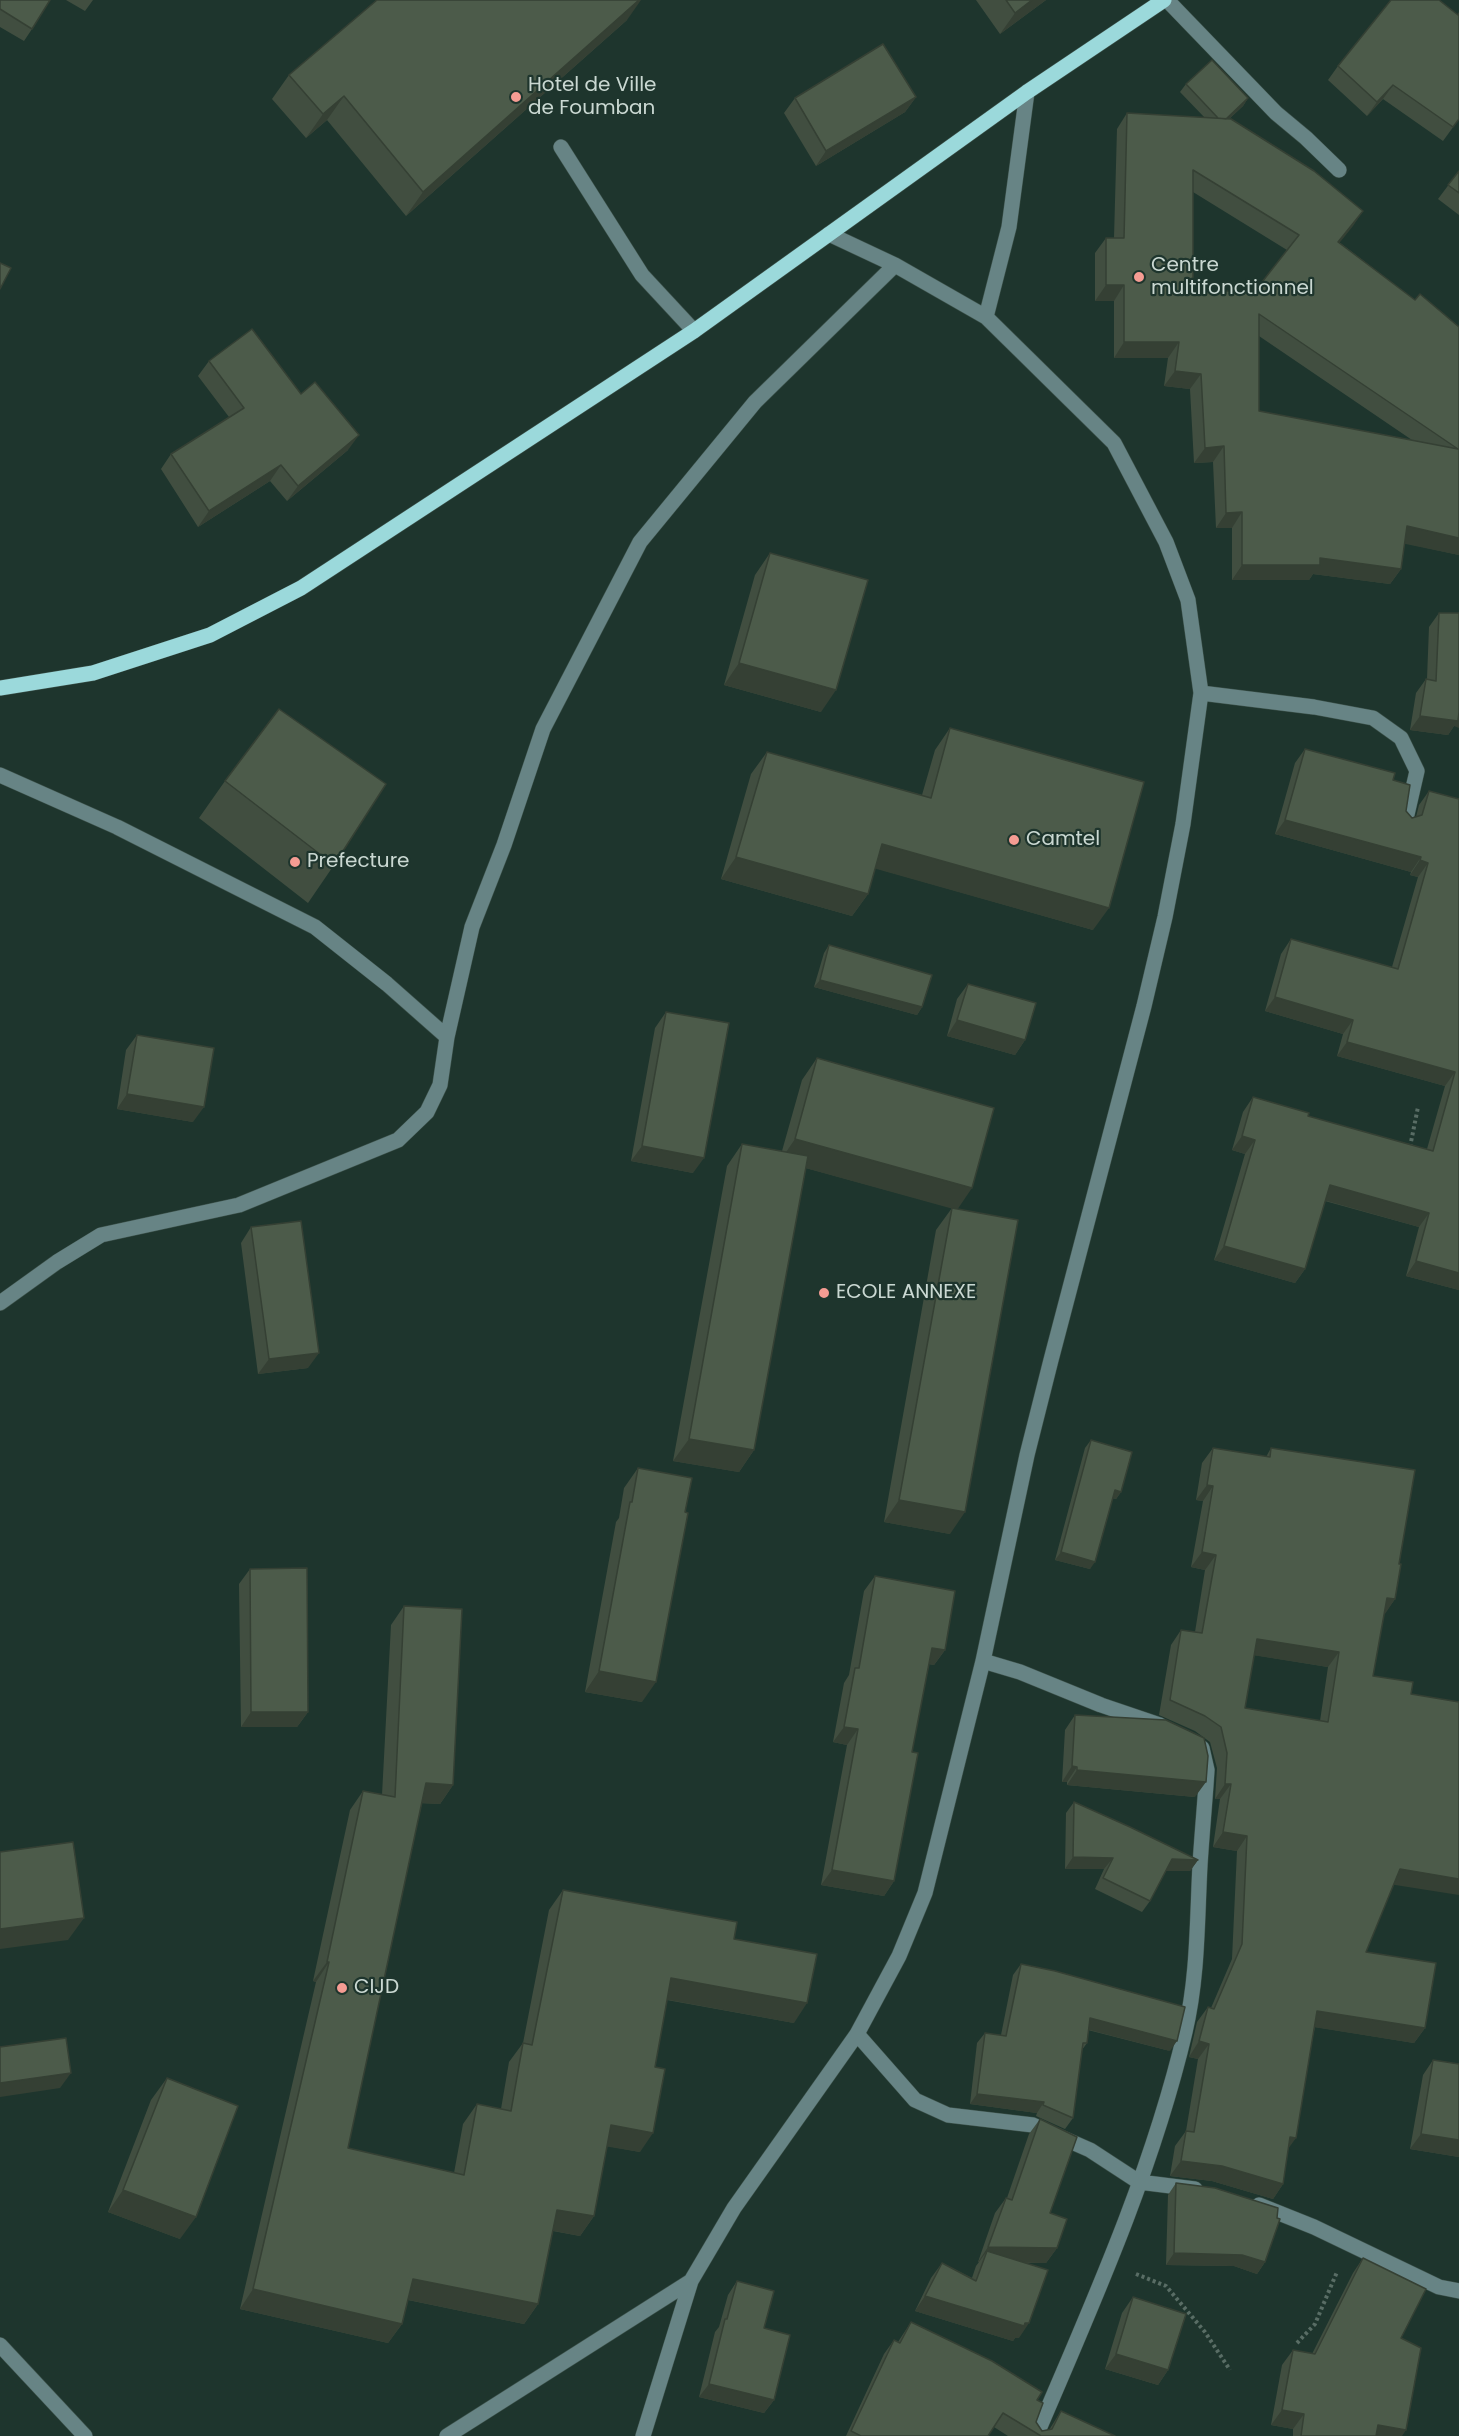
<!DOCTYPE html>
<html>
<head>
<meta charset="utf-8">
<style>
	body { margin:0 }
	canvas { display:block; background:#1e352d }
</style>
</head>
<body>
<canvas width="1459" height="2436"></canvas>
<script>
const context = document.querySelector('canvas').getContext('2d');
context.lineJoin = 'round';
function trace(path, color, width, dash) {
  context.strokeStyle = color;
  context.lineWidth = width;
  context.lineCap = dash ? 'butt' : 'round';
  context.setLineDash(dash || []);
  context.stroke(path);
}
function fill(path, color) {
  context.fillStyle = color;
  context.fill(path, 'evenodd');
}
function write(font, color, halo, rows, align = 'center') {
  context.font = font + ' Poppins,sans-serif';
  context.lineWidth = 4.5;
  context.setLineDash([]);
  context.textBaseline = 'middle';
  context.strokeStyle = halo;
  context.fillStyle = color;
  for (const [text, x, y, turn = 0] of rows) {
    context.save();
    context.translate(x, y);
    context.rotate((+turn || 0) * Math.PI / 180);
    context.textAlign = isNaN(turn) ? turn : align;
    if (halo) context.strokeText(text, 0, 0);
    context.fillText(text, 0, 0);
    context.restore();
  }
}
const path = new Path2D(`
	M 1410,1147 L 1418,1107
	M 1136,2274 L 1166,2286 L 1205,2332 L 1230,2370
	M 1297,2343 L 1315,2324 L 1337,2272`);
const minor = new Path2D(`
	M 1167,0 L 1276,113 L 1306,138 L 1339,170
	M 561,147 L 642,275 L 694,331
	M 986,317 L 1009,227 L 1027,92
	M 1201,693 L 1314,707 L 1373,718 L 1401,738 L 1417,771 L 1405,823
	M 0,775 L 117,827 L 315,927 L 387,984 L 447,1037
	M 0,1303 L 57,1262 L 101,1235 L 239,1205 L 398,1140 L 427,1112 L 440,1085 L 447,1037 L 472,927 L 504,845 L 543,729 L 640,542 L 755,402 L 895,265
	M 983,1661 L 1020,1672 L 1101,1705 L 1160,1725
	M 857,2034 L 915,2100 L 948,2115 L 1033,2125 L 1090,2150 L 1139,2182 L 1195,2189
	M 1259,2205 L 1314,2227 L 1439,2287 L 1459,2291
	M 0,2345 L 85,2436
	M 447,2436 L 691,2281
	M 643,2436 L 691,2281 L 734,2208 L 857,2034 L 899,1956 L 925,1893 L 983,1661 L 1027,1455 L 1051,1360 L 1144,1006 L 1165,917 L 1183,824 L 1201,693 L 1188,600 L 1166,542 L 1114,443 L 986,317 L 895,265 L 829,234
	M 1036,2436 C 1092,2305 1152,2172 1185,2032 C 1198,1977 1197,1921 1200,1865 C 1202,1833 1205,1802 1207,1770 L 1202,1748`);
const major = new Path2D(`
	M 0,688 L 93,673 L 210,635 L 301,588 L 694,331 L 1027,92 L 1164,0`);
const wall = new Path2D(`
	M 0,0 L 32,29 L 24,41 L 0,27 Z
	M 66,0 L 93,0 L 85,11 Z
	M 976,0 L 1046,0 L 1000,34 Z
	M 1391,0 L 1459,119 L 1443,141 L 1383,99 L 1367,116 L 1328,80 L 1338,66 Z
	M 627,20 L 406,216 L 327,120 L 306,138 L 272,99 L 289,75 Z
	M 1186,84 L 1248,98 L 1243,106 L 1229,119 L 1363,211 L 1339,242 L 1415,300 L 1459,327 L 1459,555 L 1404,543 L 1401,569 L 1390,584 L 1313,574 L 1309,580 L 1232,580 L 1232,528 L 1216,528 L 1213,462 L 1194,463 L 1190,389 L 1164,386 L 1168,358 L 1114,358 L 1114,301 L 1095,301 L 1095,253 L 1106,238 L 1114,238 L 1117,129 L 1127,113 L 1205,118 L 1180,92 ZM 1193,192 L 1287,250 L 1255,291 L 1193,291 ZM 1259,336 L 1412,440 L 1259,411 Z
	M 916,97 L 905,112 L 816,166 L 784,113 L 795,98 Z
	M 1459,171 L 1459,215 L 1438,199 Z
	M 209,361 L 301,394 L 348,450 L 287,501 L 270,481 L 198,527 L 161,469 L 171,454 L 229,417 L 198,376 Z
	M 770,553 L 821,712 L 724,685 L 755,575 Z
	M 1439,613 L 1454,726 L 1448,735 L 1410,730 L 1416,693 L 1426,679 L 1427,679 L 1429,627 Z
	M 950,728 L 1093,930 L 875,868 L 868,894 L 852,916 L 721,879 L 751,774 L 767,752 L 922,795 L 935,750 Z
	M 1305,749 L 1393,780 L 1406,811 L 1412,818 L 1416,817 L 1419,805 L 1429,791 L 1459,799 L 1459,1290 L 1406,1276 L 1419,1227 L 1325,1201 L 1305,1269 L 1295,1283 L 1214,1260 L 1245,1154 L 1232,1150 L 1243,1112 L 1253,1097 L 1308,1116 L 1427,1149 L 1445,1086 L 1337,1056 L 1343,1034 L 1265,1011 L 1281,954 L 1291,939 L 1392,967 L 1418,877 L 1410,875 L 1411,872 L 1275,834 L 1295,763 Z
	M 225,781 L 334,865 L 308,903 L 199,818 Z
	M 829,945 L 922,1007 L 917,1015 L 814,987 L 824,953 Z
	M 968,984 L 1025,1040 L 1015,1055 L 947,1036 L 957,999 Z
	M 666,1012 L 693,1173 L 631,1161 L 655,1028 Z
	M 137,1035 L 193,1122 L 117,1109 L 126,1050 Z
	M 817,1058 L 957,1209 L 950,1534 L 884,1522 L 936,1230 L 952,1208 L 806,1168 L 754,1450 L 739,1472 L 673,1461 L 727,1166 L 742,1144 L 782,1151 L 802,1080 Z
	M 251,1227 L 308,1368 L 258,1374 L 241,1243 Z
	M 1091,1440 L 1121,1492 L 1116,1499 L 1112,1498 L 1090,1569 L 1055,1560 L 1085,1448 Z
	M 1213,1448 L 1266,1457 L 1271,1448 L 1399,1564 L 1395,1599 L 1384,1614 L 1373,1676 L 1411,1694 L 1393,1885 L 1366,1952 L 1425,2028 L 1414,2043 L 1315,2027 L 1288,2149 L 1283,2184 L 1273,2199 L 1212,2181 L 1170,2176 L 1175,2146 L 1186,2131 L 1198,2059 L 1189,2057 L 1197,2022 L 1208,2007 L 1211,2008 L 1232,1959 L 1237,1851 L 1213,1847 L 1220,1799 L 1215,1799 L 1217,1768 L 1210,1742 L 1195,1731 L 1159,1715 L 1171,1645 L 1181,1630 L 1195,1632 L 1205,1570 L 1191,1567 L 1203,1501 L 1196,1500 L 1202,1463 ZM 1254,1655 L 1328,1667 L 1320,1721 L 1245,1708 Z
	M 638,1468 L 642,1702 L 585,1692 L 616,1522 L 619,1518 L 624,1488 Z
	M 250,1569 L 308,1712 L 297,1727 L 241,1727 L 239,1584 Z
	M 875,1576 L 945,1650 L 934,1665 L 929,1664 L 912,1752 L 894,1881 L 884,1896 L 821,1885 L 847,1745 L 833,1742 L 844,1683 L 849,1675 L 864,1591 Z
	M 404,1606 L 453,1785 L 440,1804 L 422,1803 L 348,2148 L 454,2173 L 463,2124 L 477,2104 L 501,2109 L 509,2062 L 523,2043 L 549,1910 L 563,1890 L 734,1939 L 794,2023 L 667,2000 L 640,2152 L 607,2146 L 594,2216 L 580,2236 L 553,2231 L 538,2304 L 524,2324 L 408,2300 L 402,2324 L 388,2343 L 240,2309 L 316,1982 L 313,1981 L 350,1810 L 363,1791 L 382,1795 L 391,1625 Z
	M 1075,1715 L 1195,1797 L 1067,1785 L 1067,1782 L 1062,1782 L 1065,1730 Z
	M 1074,1802 L 1198,1860 L 1190,1871 L 1166,1871 L 1150,1901 L 1142,1912 L 1095,1889 L 1104,1869 L 1065,1869 L 1066,1813 Z
	M 1021,1964 L 1170,2051 L 1088,2030 L 1087,2043 L 1082,2050 L 1073,2118 L 1065,2129 L 1036,2116 L 1037,2113 L 970,2104 L 977,2043 L 985,2033 L 1001,2035 L 1013,1975 Z
	M 1433,2060 L 1459,2157 L 1410,2149 L 1423,2075 Z
	M 167,2078 L 180,2239 L 108,2212 L 151,2100 Z
	M 1040,2119 L 1050,2213 L 1057,2248 L 1046,2263 L 1024,2263 L 1019,2338 L 1015,2338 L 1013,2341 L 915,2311 L 931,2278 L 942,2263 L 972,2278 L 976,2266 L 979,2262 L 978,2262 L 995,2213 L 1006,2198 L 1007,2198 L 1029,2134 Z
	M 1176,2183 L 1265,2262 L 1257,2274 L 1234,2266 L 1166,2265 L 1168,2195 Z
	M 1363,2258 L 1401,2338 L 1402,2436 L 1293,2436 L 1293,2429 L 1271,2425 L 1282,2365 L 1293,2350 L 1312,2354 L 1353,2273 Z
	M 737,2281 L 764,2328 L 774,2400 L 764,2413 L 699,2397 L 715,2332 L 719,2327 L 728,2295 Z
	M 1133,2297 L 1168,2370 L 1158,2385 L 1105,2369 L 1122,2313 Z
	M 911,2322 L 1037,2400 L 1036,2422 L 1042,2431 L 1049,2430 L 1061,2411 L 1115,2436 L 1008,2436 L 994,2427 L 988,2436 L 846,2436 L 884,2354 L 894,2340 L 898,2342 Z`);
const shadedWall = new Path2D(`
	M 639,0 L 641,0 L 627,20 L 406,216 L 423,192 Z
	M 1032,0 L 1046,0 L 1000,34 L 1015,13 Z
	M 1393,85 L 1383,99 L 1367,116 L 1377,102 Z
	M 344,96 L 327,120 L 306,138 L 323,114 Z
	M 916,97 L 905,112 L 816,166 L 826,151 Z
	M 1248,98 L 1243,106 L 1217,130 L 1222,123 Z
	M 1363,211 L 1353,226 L 1328,257 L 1338,242 Z
	M 1106,285 L 1124,285 L 1114,301 L 1095,301 Z
	M 1124,342 L 1179,342 L 1168,358 L 1114,358 Z
	M 1175,371 L 1201,374 L 1190,389 L 1164,386 Z
	M 359,435 L 348,450 L 287,501 L 298,486 Z
	M 1224,446 L 1213,462 L 1194,463 L 1205,448 Z
	M 281,465 L 270,481 L 198,527 L 209,511 Z
	M 1242,512 L 1232,528 L 1216,528 L 1226,513 Z
	M 1407,526 L 1459,538 L 1459,555 L 1396,542 Z
	M 1320,558 L 1401,569 L 1390,584 L 1313,574 L 1309,580 L 1232,580 L 1242,565 Z
	M 739,663 L 836,690 L 821,712 L 724,685 Z
	M 1459,711 L 1459,728 L 1454,726 L 1448,735 L 1410,730 L 1420,716 Z
	M 1285,820 L 1421,857 L 1411,872 L 1275,834 Z
	M 882,844 L 1109,908 L 1093,930 L 866,866 Z
	M 736,857 L 868,894 L 852,916 L 721,879 Z
	M 1420,860 L 1428,863 L 1418,877 L 1410,875 Z
	M 820,980 L 922,1007 L 917,1015 L 814,987 Z
	M 1275,997 L 1353,1020 L 1343,1034 L 1265,1011 Z
	M 957,1020 L 1025,1040 L 1015,1055 L 947,1036 Z
	M 1347,1042 L 1455,1072 L 1445,1086 L 1337,1056 Z
	M 127,1094 L 204,1107 L 193,1122 L 117,1109 Z
	M 1242,1136 L 1255,1140 L 1245,1154 L 1232,1150 Z
	M 795,1139 L 972,1188 L 957,1210 L 780,1161 Z
	M 642,1146 L 704,1158 L 693,1173 L 631,1161 Z
	M 1330,1185 L 1429,1213 L 1419,1227 L 1320,1199 Z
	M 1224,1246 L 1305,1269 L 1295,1283 L 1214,1260 Z
	M 1416,1261 L 1459,1273 L 1459,1290 L 1406,1276 Z
	M 319,1353 L 308,1368 L 258,1374 L 269,1359 Z
	M 689,1439 L 754,1450 L 739,1472 L 673,1461 Z
	M 1207,1485 L 1213,1486 L 1203,1501 L 1196,1500 Z
	M 1115,1490 L 1121,1492 L 1116,1499 L 1109,1497 Z
	M 899,1500 L 965,1512 L 950,1534 L 884,1522 Z
	M 1061,1552 L 1095,1562 L 1090,1569 L 1055,1560 Z
	M 1202,1552 L 1216,1555 L 1205,1570 L 1191,1567 Z
	M 1387,1598 L 1395,1599 L 1385,1614 L 1376,1613 Z
	M 1257,1639 L 1339,1652 L 1328,1667 L 1246,1654 Z
	M 932,1648 L 945,1650 L 934,1665 L 921,1663 Z
	M 599,1671 L 656,1682 L 642,1702 L 585,1692 Z
	M 251,1712 L 308,1712 L 297,1727 L 241,1727 Z
	M 844,1727 L 858,1729 L 847,1745 L 833,1742 Z
	M 1072,1766 L 1077,1767 L 1067,1782 L 1062,1782 Z
	M 1077,1770 L 1206,1782 L 1195,1797 L 1067,1785 Z
	M 426,1783 L 453,1785 L 440,1804 L 413,1803 Z
	M 1225,1784 L 1231,1784 L 1220,1799 L 1215,1799 Z
	M 1223,1832 L 1247,1836 L 1237,1851 L 1213,1847 Z
	M 1073,1857 L 1113,1858 L 1104,1869 L 1065,1869 Z
	M 1172,1859 L 1198,1860 L 1190,1871 L 1164,1871 Z
	M 1400,1869 L 1459,1879 L 1459,1895 L 1389,1884 Z
	M 832,1870 L 894,1881 L 884,1896 L 821,1885 Z
	M 84,1918 L 68,1940 L 0,1949 L 0,1929 Z
	M 327,1962 L 329,1962 L 316,1982 L 313,1981 Z
	M 671,1978 L 807,2003 L 794,2023 L 658,1998 Z
	M 1317,2011 L 1425,2028 L 1414,2043 L 1307,2026 Z
	M 1090,2018 L 1177,2041 L 1170,2051 L 1082,2028 Z
	M 1199,2041 L 1209,2044 L 1198,2059 L 1189,2057 Z
	M 71,2073 L 60,2088 L 0,2097 L 0,2083 Z
	M 977,2094 L 1044,2102 L 1037,2113 L 970,2104 Z
	M 611,2125 L 653,2133 L 640,2152 L 598,2145 Z
	M 1421,2134 L 1459,2140 L 1459,2157 L 1410,2149 Z
	M 1290,2137 L 1296,2138 L 1285,2153 Z
	M 1181,2161 L 1222,2166 L 1283,2184 L 1273,2199 L 1212,2181 L 1170,2176 Z
	M 123,2190 L 196,2217 L 180,2239 L 108,2212 Z
	M 557,2210 L 594,2216 L 580,2236 L 544,2229 Z
	M 988,2247 L 1057,2248 L 1046,2263 L 983,2262 L 987,2251 L 979,2262 L 978,2262 Z
	M 1174,2253 L 1242,2255 L 1265,2262 L 1257,2274 L 1234,2266 L 1166,2265 Z
	M 413,2279 L 538,2304 L 524,2324 L 399,2298 Z
	M 253,2289 L 402,2324 L 388,2343 L 240,2309 Z
	M 925,2296 L 1029,2323 L 1019,2338 L 1015,2338 L 1013,2341 L 915,2311 Z
	M 1116,2354 L 1168,2370 L 1158,2385 L 1105,2369 Z
	M 709,2384 L 774,2400 L 764,2413 L 699,2397 Z
	M 1282,2410 L 1304,2414 L 1293,2429 L 1271,2425 Z
	M 1378,2425 L 1406,2430 L 1402,2436 L 1370,2436 Z`);
const building = new Path2D(`
	M 0,0 L 50,0 L 32,29 L 0,9 Z
	M 377,0 L 639,0 L 423,192 L 344,96 L 323,114 L 289,75 Z
	M 1006,0 L 1032,0 L 1015,13 Z
	M 1391,0 L 1439,0 L 1458,15 L 1459,13 L 1459,119 L 1453,127 L 1393,85 L 1377,102 L 1338,66 Z
	M 883,44 L 916,97 L 826,151 L 795,98 Z
	M 1212,60 L 1248,98 L 1226,119 L 1218,118 L 1186,84 Z
	M 1127,113 L 1231,119 L 1314,171 L 1363,211 L 1338,242 L 1415,300 L 1420,294 L 1459,327 L 1459,538 L 1407,526 L 1401,569 L 1320,558 L 1320,565 L 1242,565 L 1242,512 L 1226,513 L 1224,446 L 1205,448 L 1201,374 L 1175,371 L 1179,342 L 1124,342 L 1124,285 L 1106,285 L 1106,238 L 1124,238 ZM 1193,170 L 1299,235 L 1255,291 L 1193,291 ZM 1259,314 L 1458,449 L 1259,411 Z
	M 1459,171 L 1459,193 L 1448,185 Z
	M 0,263 L 11,268 L 0,289 Z
	M 252,329 L 301,394 L 315,382 L 359,435 L 298,486 L 281,465 L 209,511 L 171,454 L 244,408 L 209,361 Z
	M 770,553 L 868,580 L 836,690 L 739,663 Z
	M 1439,613 L 1459,613 L 1459,712 L 1458,721 L 1420,716 L 1426,679 L 1436,681 Z
	M 279,709 L 386,784 L 334,865 L 225,781 Z
	M 950,728 L 1144,782 L 1109,908 L 882,844 L 868,894 L 736,857 L 767,752 L 931,798 Z
	M 1305,749 L 1395,773 L 1393,780 L 1410,785 L 1406,811 L 1412,818 L 1422,815 L 1429,791 L 1459,799 L 1459,1273 L 1416,1261 L 1429,1213 L 1330,1185 L 1305,1269 L 1224,1246 L 1255,1140 L 1242,1136 L 1253,1097 L 1309,1113 L 1308,1116 L 1433,1151 L 1455,1072 L 1347,1042 L 1353,1020 L 1275,997 L 1291,939 L 1398,969 L 1428,863 L 1420,860 L 1421,857 L 1285,820 Z
	M 829,945 L 932,975 L 922,1007 L 820,980 Z
	M 968,984 L 1036,1003 L 1025,1040 L 957,1020 Z
	M 666,1012 L 729,1023 L 704,1158 L 642,1146 Z
	M 137,1035 L 214,1048 L 204,1107 L 127,1094 Z
	M 817,1058 L 994,1108 L 972,1188 L 795,1139 Z
	M 742,1144 L 808,1156 L 754,1450 L 689,1439 Z
	M 952,1208 L 1018,1220 L 965,1512 L 899,1500 Z
	M 301,1221 L 319,1353 L 269,1359 L 251,1227 Z
	M 1091,1440 L 1132,1452 L 1121,1492 L 1115,1490 L 1095,1562 L 1061,1552 Z
	M 1213,1448 L 1270,1457 L 1271,1448 L 1415,1470 L 1399,1564 L 1401,1564 L 1395,1599 L 1387,1598 L 1373,1676 L 1413,1682 L 1411,1694 L 1459,1702 L 1459,1879 L 1400,1869 L 1366,1952 L 1436,1963 L 1425,2028 L 1317,2011 L 1296,2138 L 1290,2137 L 1283,2184 L 1222,2166 L 1181,2161 L 1186,2131 L 1194,2132 L 1209,2044 L 1199,2041 L 1208,2007 L 1214,2009 L 1242,1944 L 1247,1836 L 1223,1832 L 1231,1784 L 1225,1784 L 1227,1753 L 1221,1727 L 1205,1716 L 1170,1700 L 1181,1630 L 1202,1633 L 1216,1555 L 1202,1552 L 1213,1486 L 1207,1485 ZM 1257,1639 L 1339,1652 L 1328,1722 L 1245,1708 Z
	M 638,1468 L 692,1478 L 685,1512 L 688,1513 L 656,1682 L 599,1671 L 630,1502 L 632,1502 Z
	M 307,1568 L 308,1712 L 251,1712 L 250,1569 Z
	M 875,1576 L 955,1591 L 945,1650 L 932,1648 L 912,1752 L 918,1753 L 894,1881 L 832,1870 L 858,1729 L 844,1727 L 855,1668 L 859,1668 Z
	M 404,1606 L 462,1609 L 453,1785 L 426,1783 L 348,2148 L 464,2175 L 477,2104 L 511,2111 L 523,2043 L 532,2045 L 563,1890 L 737,1922 L 734,1939 L 817,1954 L 807,2003 L 671,1978 L 655,2067 L 665,2069 L 653,2133 L 611,2125 L 594,2216 L 557,2210 L 538,2304 L 413,2279 L 402,2324 L 253,2289 L 329,1962 L 327,1962 L 363,1791 L 395,1797 Z
	M 1075,1715 L 1166,1720 L 1204,1738 L 1208,1756 L 1206,1782 L 1077,1770 L 1077,1767 L 1072,1766 Z
	M 1074,1802 L 1130,1827 L 1198,1860 L 1172,1859 L 1150,1901 L 1103,1878 L 1113,1858 L 1073,1857 Z
	M 73,1842 L 84,1918 L 0,1929 L 0,1852 Z
	M 1021,1964 L 1055,1971 L 1185,2007 L 1177,2041 L 1090,2018 L 1087,2043 L 1083,2043 L 1073,2118 L 1043,2105 L 1044,2102 L 977,2094 L 985,2033 L 1006,2036 Z
	M 66,2038 L 71,2073 L 0,2083 L 0,2047 Z
	M 1433,2060 L 1459,2064 L 1459,2140 L 1421,2134 Z
	M 167,2078 L 238,2106 L 196,2217 L 123,2190 Z
	M 1040,2119 L 1077,2137 L 1050,2213 L 1067,2219 L 1057,2248 L 988,2247 L 1006,2198 L 1012,2200 Z
	M 1176,2183 L 1215,2188 L 1278,2208 L 1277,2218 L 1280,2219 L 1265,2262 L 1242,2255 L 1174,2253 Z
	M 987,2251 L 1048,2270 L 1029,2323 L 1025,2323 L 1024,2326 L 925,2296 L 942,2263 L 976,2281 Z
	M 1363,2258 L 1426,2289 L 1401,2338 L 1421,2348 L 1406,2430 L 1378,2425 L 1376,2436 L 1301,2436 L 1304,2414 L 1282,2410 L 1293,2350 L 1315,2354 Z
	M 737,2281 L 774,2291 L 764,2328 L 790,2335 L 774,2400 L 709,2384 L 725,2319 L 727,2319 Z
	M 1133,2297 L 1186,2314 L 1168,2370 L 1116,2354 Z
	M 911,2322 L 992,2361 L 1042,2392 L 1037,2400 L 1043,2403 L 1036,2422 L 1042,2431 L 1052,2429 L 1061,2411 L 1115,2436 L 1041,2436 L 1003,2413 L 988,2436 L 861,2436 L 851,2431 L 894,2340 L 900,2343 Z`);
const markers = [
	[516,97,6,"#f59c93"],
	[1139,277,6,"#f59c93"],
	[1014,840,6,"#f59c93"],
	[295,862,6,"#f59c93"],
	[824,1293,6,"#f59c93"],
	[342,1988,6,"#f59c93"]
];
const poiNames = [
	["Hotel de Ville",528,86],
	["de Foumban",528,109],
	["Centre",1151,266],
	["multifonctionnel",1151,289],
	["Camtel",1026,840],
	["Prefecture",307,862],
	["ECOLE ANNEXE",836,1293],
	["CIJD",354,1988]
];
trace(minor, '#3d524b', 16);
trace(major, '#3d524b', 16);
trace(path, '#596d65', 4, [3, 3]);
trace(minor, '#678485', 15);
trace(major, '#9bd9db', 15);
fill(wall, '#414e40');
fill(shadedWall, '#354034');
fill(building, '#4c5b4a');
trace(building, '#354034', 1.5);
for (const [x, y, r, color] of markers) {
  const dot = new Path2D();
  dot.arc(x, y, r, 0, 2 * Math.PI);
  context.fillStyle = color;
  context.fill(dot);
  trace(dot, '#1e352d', 2);
}
write('20px', '#cad8d2', '#1e352d', poiNames, 'left');
</script>
</body>
</html>
